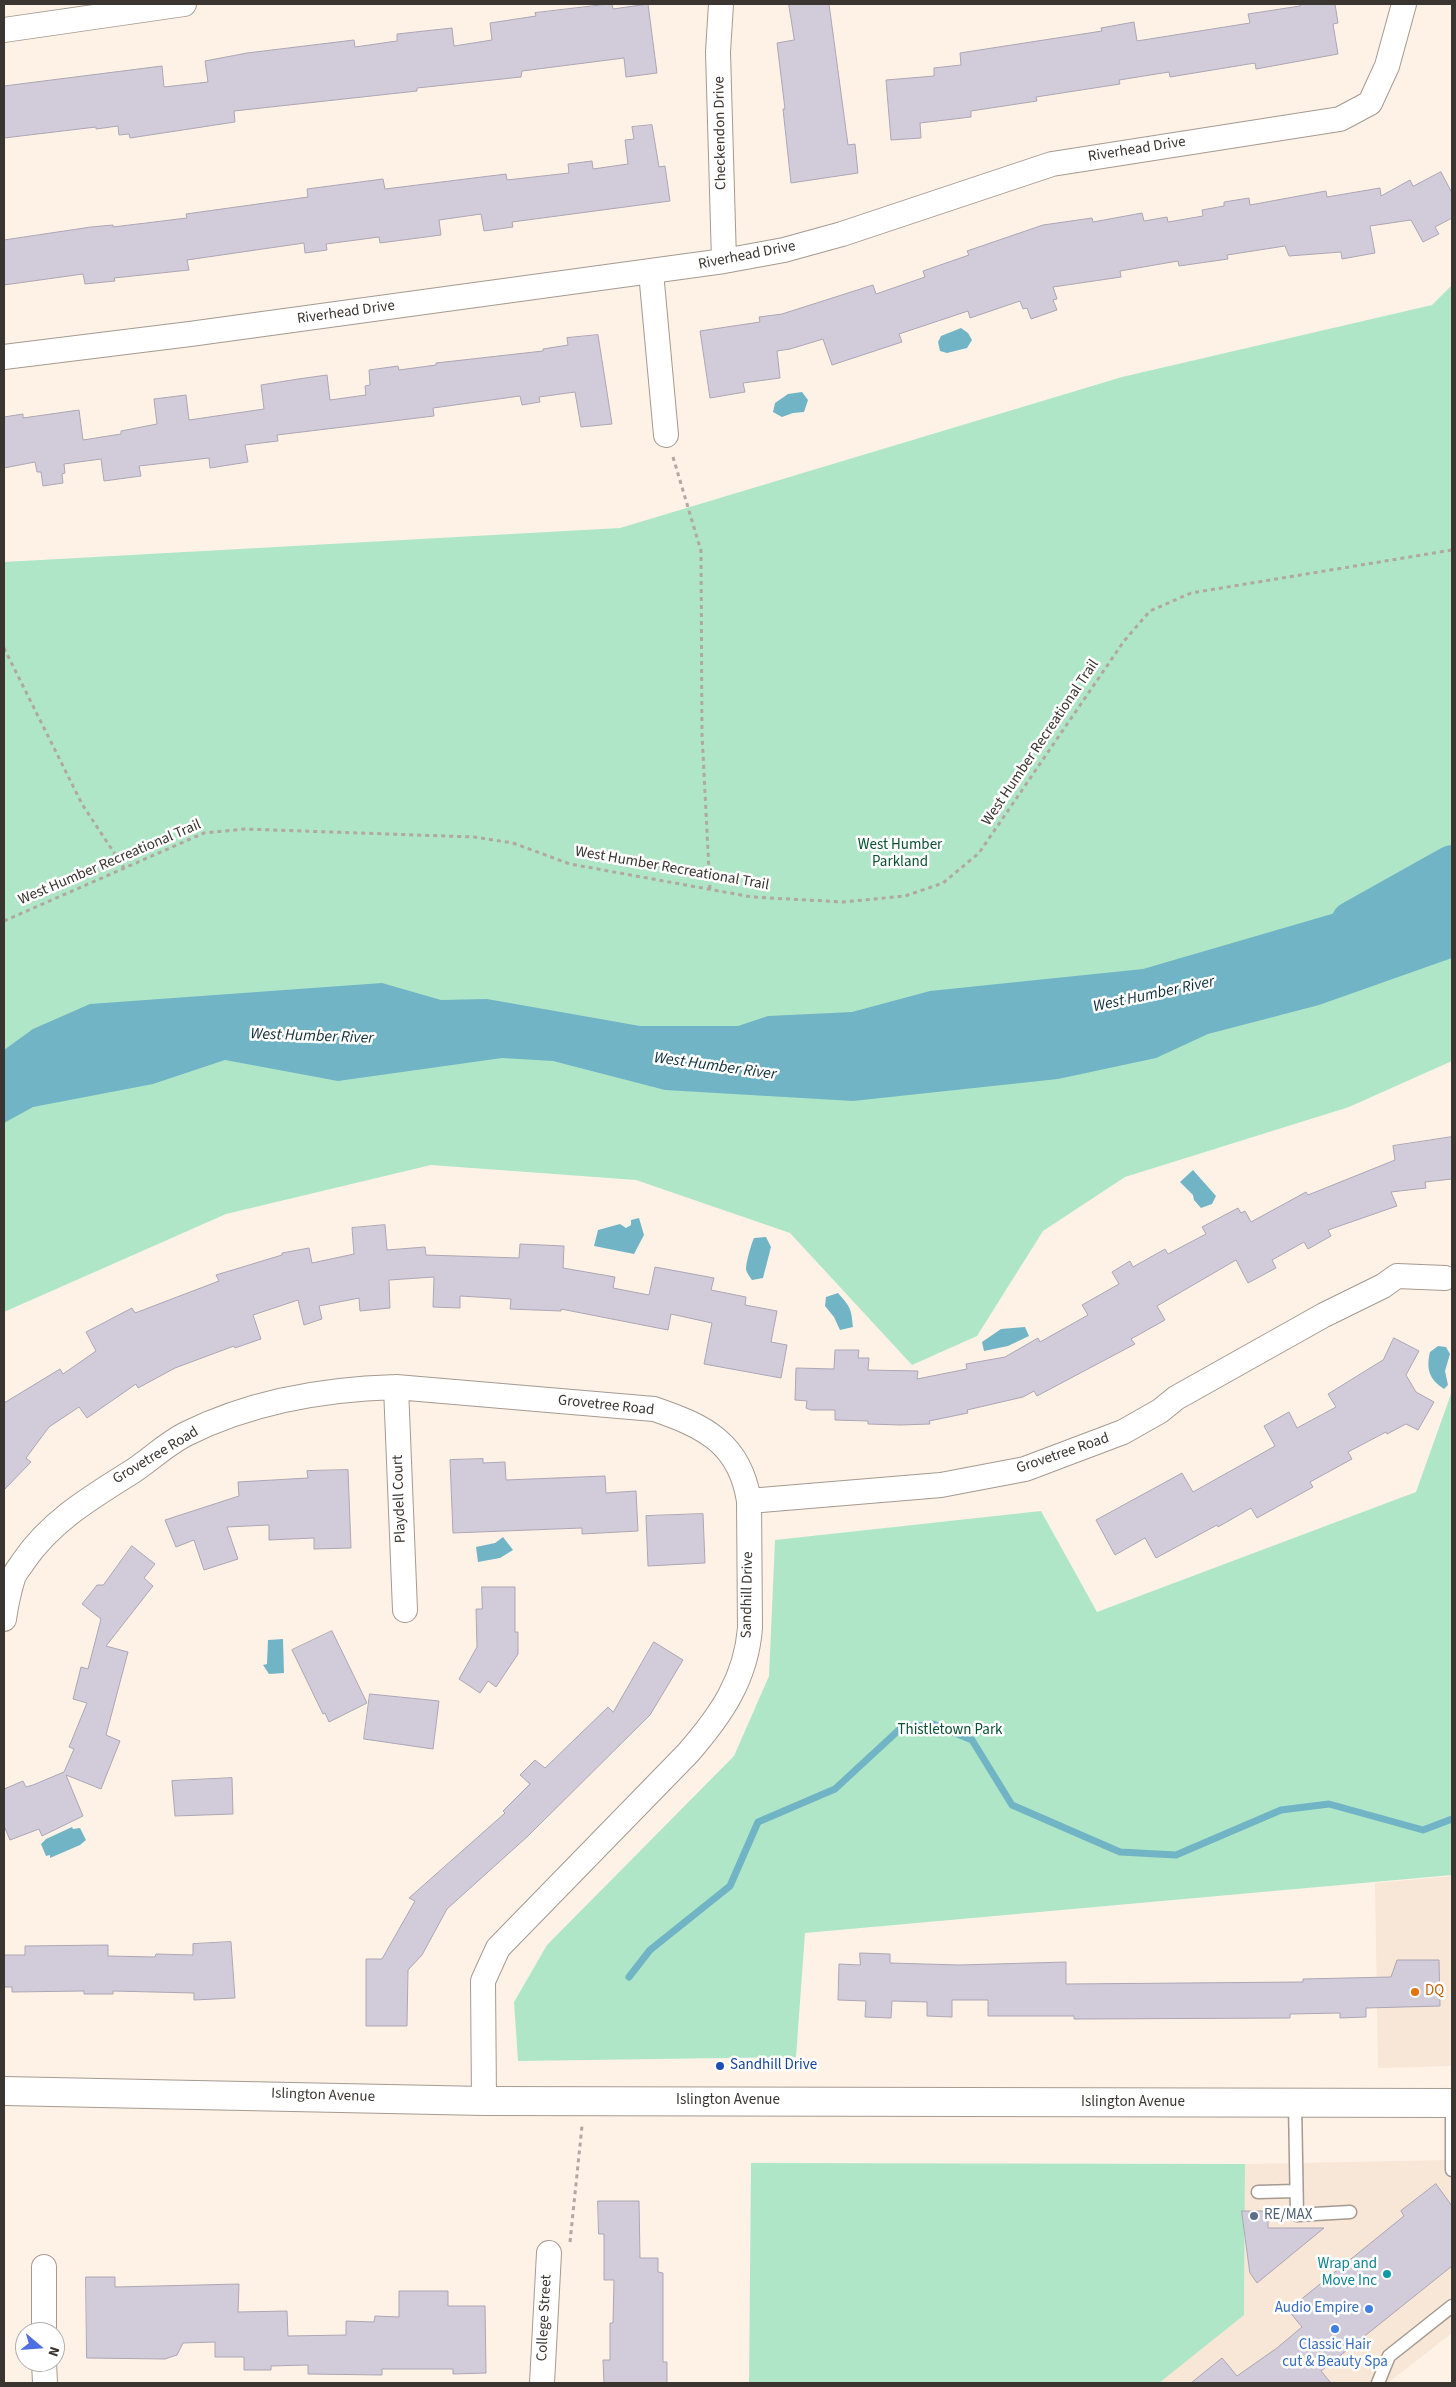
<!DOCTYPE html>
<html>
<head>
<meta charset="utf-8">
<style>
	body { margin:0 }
	#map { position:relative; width:1456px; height:2387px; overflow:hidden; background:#fef2e7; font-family:"Source Sans 3",sans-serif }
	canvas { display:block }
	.frame { position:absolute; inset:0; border:5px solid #3a3531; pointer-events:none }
	.north { position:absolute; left:15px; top:2322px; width:50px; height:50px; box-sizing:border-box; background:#fff; border:1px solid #b0aead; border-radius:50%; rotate:108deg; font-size:14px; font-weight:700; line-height:20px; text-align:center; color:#3a3531 }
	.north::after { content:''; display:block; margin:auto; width:18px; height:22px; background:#4d6fe3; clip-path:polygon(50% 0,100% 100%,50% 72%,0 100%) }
</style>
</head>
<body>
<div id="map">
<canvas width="1456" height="2387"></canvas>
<div class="frame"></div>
<div class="north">N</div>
</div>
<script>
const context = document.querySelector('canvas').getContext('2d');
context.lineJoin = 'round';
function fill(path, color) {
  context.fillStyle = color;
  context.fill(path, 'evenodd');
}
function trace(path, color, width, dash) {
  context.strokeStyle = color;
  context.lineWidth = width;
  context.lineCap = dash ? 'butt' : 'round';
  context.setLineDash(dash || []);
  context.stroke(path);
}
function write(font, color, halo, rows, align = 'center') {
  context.font = font + ' "Source Sans 3",sans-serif';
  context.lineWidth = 5;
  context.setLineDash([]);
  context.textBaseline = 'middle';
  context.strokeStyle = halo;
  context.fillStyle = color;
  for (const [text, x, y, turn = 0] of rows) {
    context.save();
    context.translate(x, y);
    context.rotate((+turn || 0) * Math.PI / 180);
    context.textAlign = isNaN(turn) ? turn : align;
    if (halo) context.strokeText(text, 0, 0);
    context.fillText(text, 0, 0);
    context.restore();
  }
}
const built = new Path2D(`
	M 1452,1876 L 1452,2066 L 1378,2068 L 1375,1883 Z
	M 1452,2160 L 1452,2333 L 1388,2383 L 1159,2383 L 1244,2314 L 1245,2164 Z`);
const green = new Path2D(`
	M 1452,285 L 1452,1061 L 1349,1107 L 1125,1177 L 1043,1231 L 977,1336 L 912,1365 L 790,1233 L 636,1180 L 431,1165 L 226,1214 L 4,1312 L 4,562 L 620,528 L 1122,377 L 1432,305 Z
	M 1452,1391 L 1452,1875 L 805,1933 L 796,2057 L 518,2061 L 514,2002 L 547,1945 L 734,1756 L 769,1676 L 775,1540 L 1041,1511 L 1097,1612 L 1416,1492 Z
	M 751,2163 L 1245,2164 L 1244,2315 L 1159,2383 L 749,2383 Z`);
const water = new Path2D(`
	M 961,328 L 968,333 L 972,340 L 967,348 L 947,353 L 940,351 L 938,342 L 941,336 Z
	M 802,392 L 808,400 L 804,412 L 793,413 L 782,417 L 773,412 L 775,403 L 788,394 Z
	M 1452,875 L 1452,958 L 1319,1005 L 1208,1034 L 1156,1058 L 1058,1079 L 853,1101 L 665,1090 L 553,1061 L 502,1058 L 338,1081 L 225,1060 L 153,1084 L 33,1107 L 4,1123 L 4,1050 L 33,1029 L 90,1004 L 382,983 L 441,1000 L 487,999 L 640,1026 L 738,1026 L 768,1016 L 852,1012 L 930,991 L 1143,969 L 1445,881 Z
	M 1193,1170 L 1216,1196 L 1212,1204 L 1201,1208 L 1194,1200 L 1193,1195 L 1180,1182 Z
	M 639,1218 L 644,1235 L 634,1254 L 594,1246 L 598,1230 L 620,1224 L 626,1228 L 631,1225 L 631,1220 Z
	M 766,1237 L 771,1247 L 763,1278 L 752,1280 C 750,1277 746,1272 746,1269 C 746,1262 751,1245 754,1238 Z
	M 838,1293 C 851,1308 851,1308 853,1327 L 840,1330 L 834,1317 L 825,1306 L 826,1297 Z
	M 1025,1327 L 1029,1336 L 1008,1346 L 984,1351 L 982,1342 L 1001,1329 Z
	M 1438,1346 L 1446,1347 L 1450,1354 L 1445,1371 L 1448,1385 L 1444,1389 C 1429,1379 1426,1369 1430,1352 Z
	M 503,1537 L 513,1550 L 500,1558 L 478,1562 L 476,1547 L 495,1543 Z
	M 283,1639 L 284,1673 L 269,1674 L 263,1665 L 267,1664 L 268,1640 Z
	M 72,1827 L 73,1829 L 80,1828 L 86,1840 L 80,1845 L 50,1858 L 50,1855 L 46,1856 L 41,1844 L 46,1839 Z`);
const stream = new Path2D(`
	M 629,1977 L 650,1950 L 730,1886 L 758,1822 L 835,1789 L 901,1728 L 933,1724 L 972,1740 L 1012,1805 L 1120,1852 L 1176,1855 L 1281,1810 L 1329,1804 L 1423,1830 L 1452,1819`);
const river = new Path2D(`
	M 1352,922 L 1452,866`);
const building = new Path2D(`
	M 612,4 L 613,9 L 648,4 L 657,73 L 626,77 L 624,58 L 522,71 L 521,77 L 417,88 L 417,91 L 234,111 L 235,122 L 130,138 L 129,134 L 119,135 L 118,126 L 96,129 L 96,127 L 4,138 L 4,86 L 162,66 L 164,87 L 208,82 L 205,61 L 247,53 L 354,40 L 355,47 L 397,41 L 397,34 L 452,28 L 454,46 L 492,40 L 490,23 L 536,16 L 535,13 Z
	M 789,4 L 829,4 L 848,145 L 855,144 L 858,173 L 791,183 L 783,109 L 785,109 L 777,43 L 794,40 Z
	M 1300,4 L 1335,4 L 1338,23 L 1333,24 L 1338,54 L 1256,69 L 1255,63 L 1170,77 L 1169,72 L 1119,80 L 1120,84 L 1036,97 L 1037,101 L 971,111 L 971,117 L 920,123 L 921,138 L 891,140 L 886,80 L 934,76 L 934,68 L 961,65 L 960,53 L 1102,31 L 1101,28 L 1134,22 L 1137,41 L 1187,33 L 1250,23 L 1248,14 L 1300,6 Z
	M 652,125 L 659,167 L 665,166 L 670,201 L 512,222 L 513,227 L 484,231 L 481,214 L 439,220 L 441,235 L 380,243 L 379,237 L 326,244 L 327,250 L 305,253 L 304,243 L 187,260 L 189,270 L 114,278 L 115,281 L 85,284 L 83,274 L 4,285 L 4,240 L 91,227 L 113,225 L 113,227 L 187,218 L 186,214 L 308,197 L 307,189 L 383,179 L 385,189 L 506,174 L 507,180 L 569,173 L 568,164 L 592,161 L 593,169 L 628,164 L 625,140 L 634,139 L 632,127 Z
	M 1441,172 L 1452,193 L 1452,218 L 1435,227 L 1439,234 L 1423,242 L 1411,220 L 1370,226 L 1375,253 L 1342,259 L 1341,252 L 1289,256 L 1285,246 L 1227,255 L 1228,259 L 1179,266 L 1178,261 L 1120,271 L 1121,277 L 1053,287 L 1057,299 L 1053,300 L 1057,310 L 1031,319 L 1027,308 L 1023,309 L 1020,301 L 970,318 L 968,311 L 899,334 L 902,342 L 832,365 L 823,339 L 790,349 L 777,351 L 780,378 L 743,383 L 745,392 L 710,398 L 700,331 L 760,322 L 759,317 L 782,314 L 873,285 L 876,294 L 925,277 L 923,271 L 969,255 L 967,251 L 1043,225 L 1092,218 L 1093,222 L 1142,213 L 1144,221 L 1167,217 L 1168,222 L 1203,216 L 1202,210 L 1224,206 L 1224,202 L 1249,198 L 1250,205 L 1326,191 L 1327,197 L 1380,188 L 1381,196 L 1410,180 L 1413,186 Z
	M 598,335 L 612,424 L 581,427 L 575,392 L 539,397 L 540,402 L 522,405 L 520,396 L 433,408 L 434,416 L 277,435 L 278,441 L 245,445 L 248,462 L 210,468 L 209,458 L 139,466 L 141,476 L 104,481 L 101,459 L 64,464 L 65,473 L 62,474 L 63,483 L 43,486 L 41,472 L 37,472 L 35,462 L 4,468 L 4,417 L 23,414 L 23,418 L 79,410 L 83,440 L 121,434 L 121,431 L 157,424 L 154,399 L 186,395 L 189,420 L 264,409 L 261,385 L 298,379 L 327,375 L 330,400 L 366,395 L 365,386 L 370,385 L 369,370 L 398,366 L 399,370 L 436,365 L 436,363 L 543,351 L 543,349 L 568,345 L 567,338 Z
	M 1452,1137 L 1452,1179 L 1425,1182 L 1426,1188 L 1391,1192 L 1397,1206 L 1328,1230 L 1331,1236 L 1308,1249 L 1304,1242 L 1272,1260 L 1276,1268 L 1248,1283 L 1236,1260 L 1157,1306 L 1165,1320 L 1131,1339 L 1135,1344 L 1037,1396 L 1034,1391 L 1023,1397 L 967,1410 L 968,1413 L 929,1421 L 930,1424 L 901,1425 L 868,1424 L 868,1421 L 835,1420 L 835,1410 L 811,1410 L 806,1408 L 807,1401 L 795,1400 L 796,1368 L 834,1369 L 835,1350 L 859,1350 L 858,1358 L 869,1358 L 868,1370 L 918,1371 L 917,1379 L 967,1369 L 966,1364 L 1005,1357 L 1038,1338 L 1040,1342 L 1088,1315 L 1082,1305 L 1119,1284 L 1112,1272 L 1130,1261 L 1133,1267 L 1165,1249 L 1168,1254 L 1206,1234 L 1202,1227 L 1238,1208 L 1241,1213 L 1245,1211 L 1251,1222 L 1306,1192 L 1308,1195 L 1395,1160 L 1393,1146 Z
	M 385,1225 L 387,1250 L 425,1247 L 426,1255 L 519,1258 L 520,1244 L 564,1246 L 563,1268 L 615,1277 L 613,1288 L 649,1295 L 655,1267 L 714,1278 L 711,1290 L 746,1297 L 745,1305 L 777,1311 L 771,1342 L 787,1345 L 781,1378 L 704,1364 L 712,1323 L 671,1314 L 668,1330 L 561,1309 L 561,1311 L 510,1309 L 511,1299 L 460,1296 L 460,1308 L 433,1307 L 434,1277 L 389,1280 L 390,1308 L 360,1311 L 359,1298 L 319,1306 L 322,1319 L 304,1325 L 298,1300 L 253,1315 L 261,1339 L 235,1348 L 234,1346 L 175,1368 L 138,1388 L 136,1384 L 87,1418 L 79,1407 L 49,1427 L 26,1458 L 31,1462 L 4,1490 L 4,1403 L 60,1369 L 63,1374 L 96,1351 L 86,1332 L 132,1308 L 135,1313 L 219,1281 L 216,1275 L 282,1255 L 282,1253 L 309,1248 L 312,1263 L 354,1254 L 352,1228 Z
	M 1394,1338 L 1419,1351 L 1406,1375 L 1416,1392 L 1434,1402 L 1418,1430 L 1406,1424 L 1387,1434 L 1386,1432 L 1348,1452 L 1352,1459 L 1310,1482 L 1313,1487 L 1257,1518 L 1251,1508 L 1218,1527 L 1217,1525 L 1156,1558 L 1145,1538 L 1115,1555 L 1096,1520 L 1182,1473 L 1193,1492 L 1275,1446 L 1264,1426 L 1289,1412 L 1297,1428 L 1336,1407 L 1328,1394 L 1383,1360 Z
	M 483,1459 L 483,1463 L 505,1462 L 506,1480 L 605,1476 L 606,1493 L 636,1491 L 638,1531 L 582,1534 L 582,1528 L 453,1533 L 450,1460 Z
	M 348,1470 L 351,1548 L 314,1549 L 314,1538 L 269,1540 L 269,1525 L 227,1527 L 238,1559 L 204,1570 L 194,1540 L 176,1547 L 165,1520 L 239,1496 L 238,1482 L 308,1478 L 307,1471 Z
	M 703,1514 L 705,1563 L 648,1566 L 646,1516 Z
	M 132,1546 L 155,1564 L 144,1578 L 153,1586 L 106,1646 L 128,1652 L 106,1735 L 120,1741 L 101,1789 L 66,1775 L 83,1816 L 42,1836 L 39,1829 L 10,1840 L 4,1826 L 4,1789 L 23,1781 L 26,1787 L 33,1785 L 64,1772 L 74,1749 L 69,1747 L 87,1703 L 73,1699 L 81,1667 L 88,1669 L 101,1619 L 82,1604 L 97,1585 L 103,1585 Z
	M 482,1587 L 515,1587 L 515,1632 L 518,1632 L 518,1654 L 496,1687 L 488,1681 L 480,1693 L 459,1679 L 477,1647 L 476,1609 L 482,1609 Z
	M 332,1631 L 367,1703 L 329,1722 L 325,1713 L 323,1714 L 292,1650 Z
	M 654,1642 L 683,1660 L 650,1715 L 528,1836 L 447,1909 L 422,1955 L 408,1970 L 407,2026 L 366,2026 L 366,1959 L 382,1959 L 415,1901 L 409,1898 L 505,1813 L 503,1811 L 530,1784 L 520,1775 L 535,1760 L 545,1768 L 608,1707 L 613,1712 Z
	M 370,1694 L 439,1701 L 433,1749 L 364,1739 Z
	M 232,1778 L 233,1814 L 175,1816 L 172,1781 Z
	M 231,1942 L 235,1998 L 194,2000 L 194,1993 L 113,1991 L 113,1994 L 84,1994 L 84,1991 L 12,1992 L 12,1987 L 4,1987 L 4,1955 L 25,1955 L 25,1946 L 108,1945 L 108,1956 L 155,1957 L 156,1954 L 193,1955 L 193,1944 Z
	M 860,1953 L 890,1954 L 890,1963 L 959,1965 L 1066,1962 L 1066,1984 L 1303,1982 L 1303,1979 L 1391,1977 L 1397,1960 L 1439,1960 L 1440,2006 L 1366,2008 L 1366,2017 L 1340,2018 L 1340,2013 L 1290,2014 L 1290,2018 L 1074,2019 L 1074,2016 L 988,2016 L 988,2000 L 952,2000 L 952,2017 L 927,2016 L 927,2002 L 892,2001 L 891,2018 L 865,2017 L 866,2001 L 838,2000 L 839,1964 L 860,1965 Z
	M 1436,2184 L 1452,2206 L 1452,2266 L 1321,2371 L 1331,2383 L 1191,2383 L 1222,2358 L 1237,2376 L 1277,2348 L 1302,2327 L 1288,2310 L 1404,2216 L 1401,2211 Z
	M 598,2201 L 639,2201 L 640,2258 L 658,2258 L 658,2272 L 663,2273 L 663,2362 L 667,2362 L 667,2383 L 604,2383 L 603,2360 L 610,2360 L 610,2323 L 613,2323 L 614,2280 L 604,2280 L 604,2234 L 599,2234 Z
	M 1242,2211 L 1268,2211 L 1268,2228 L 1324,2228 L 1257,2283 L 1250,2273 Z
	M 86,2277 L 115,2277 L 115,2287 L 239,2284 L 238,2312 L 287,2311 L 288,2336 L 346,2335 L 346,2321 L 374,2322 L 375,2316 L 399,2317 L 399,2291 L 448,2291 L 448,2306 L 485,2306 L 486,2373 L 453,2374 L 453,2369 L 382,2369 L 382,2375 L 308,2374 L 308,2365 L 271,2366 L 271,2370 L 244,2370 L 244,2357 L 215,2357 L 215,2342 L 183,2343 L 177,2355 L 165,2359 L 87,2358 Z`);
const path = new Path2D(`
	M 673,457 L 701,551 L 702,734 L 710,890
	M 4,648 L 82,804 L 124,868
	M 4,921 L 204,833 L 245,829 L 474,837 L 513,843 L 570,864 L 752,897 L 843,902 L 905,896 L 943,883 L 979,853 L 1124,641 L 1150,611 L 1191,593 L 1452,550
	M 570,2242 L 582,2126`);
const service = new Path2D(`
	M 1295,2103 L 1297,2215 L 1350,2212
	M 1452,2103 L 1452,2170
	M 1258,2192 L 1296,2191
	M 1378,2383 L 1389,2356 L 1452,2306`);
const minor = new Path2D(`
	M 721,4 L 718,52 L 724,261
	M 4,30 L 184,4
	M 651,272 L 666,435
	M 4,357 L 190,334 L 724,261 L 784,250 L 842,234 L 1052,164 L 1340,119 L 1370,103 L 1387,66 L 1404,4
	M 396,1387 L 405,1610
	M 749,1501 L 941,1485 L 1025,1469 L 1123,1432 L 1160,1411 L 1176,1398 L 1324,1315 L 1383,1286 L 1397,1276 L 1445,1278
	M 4,1619 C 6,1605 9,1591 13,1578 C 15,1572 20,1567 23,1562 C 50,1522 90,1498 130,1473 C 149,1461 166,1444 186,1434 C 250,1402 325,1389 396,1387 L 654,1409 C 704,1426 740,1443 749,1501 L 750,1628 C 746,1679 721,1715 688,1753 L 498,1948 L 483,1981 L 484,2101
	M 44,2267 L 44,2332
	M 44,2362 L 45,2383
	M 542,2383 L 549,2253`);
const secondary = new Path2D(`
	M 4,2091 L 484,2101 L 1452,2103`);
const markers = [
	[1415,1992,5,"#e8710a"],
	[720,2066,5,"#1a4fb4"],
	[1254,2216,5,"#5c6f8a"],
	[1387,2274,5,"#0f9aa8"],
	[1369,2309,5,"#3f7fe0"],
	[1335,2329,5,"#3f7fe0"]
];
const streetNames = [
	["Checkendon Drive",721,133,-91],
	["Riverhead Drive",1137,150,-9],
	["Riverhead Drive",747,256,-11],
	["Riverhead Drive",346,313,-8],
	["West Humber Recreational Trail",1041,743,-56],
	["West Humber Recreational Trail",110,863,-23],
	["West Humber Recreational Trail",672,869,10],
	["Grovetree Road",606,1406,6],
	["Grovetree Road",1063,1454,-19],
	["Grovetree Road",156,1456,-31],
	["Playdell Court",400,1499,-92],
	["Sandhill Drive",748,1595,-89],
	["Islington Avenue",323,2096,2],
	["Islington Avenue",728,2101],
	["Islington Avenue",1133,2103],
	["College Street",545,2318,-87]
];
const parkNames = [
	["West Humber",900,846],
	["Parkland",900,863],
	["Thistletown Park",950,1731]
];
const foodNames = [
	["DQ",1425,1992]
];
const transitNames = [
	["Sandhill Drive",730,2066]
];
const serviceNames = [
	["RE/MAX",1264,2216]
];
const cultureNames = [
	["Wrap and",1377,2265],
	["Move Inc",1377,2282]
];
const shopNames = [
	["Audio Empire",1359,2309],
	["Classic Hair",1335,2346,"center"],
	["cut & Beauty Spa",1335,2363,"center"]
];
const waterNames = [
	["West Humber River",1154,995,-12],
	["West Humber River",312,1037,2],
	["West Humber River",715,1067,8]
];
fill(built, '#f8e6d6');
fill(green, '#afe6c7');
fill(water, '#71b4c6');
trace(stream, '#71b4c6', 7);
trace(river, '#71b4c6', 42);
fill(building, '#d2ccda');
trace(building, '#aba6b3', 1);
trace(service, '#a59a90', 15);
trace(minor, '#a59a90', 26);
trace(secondary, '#a59a90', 30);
trace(path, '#b1a8a0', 3, [4, 4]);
trace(service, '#fff', 12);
trace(minor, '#fff', 24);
trace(secondary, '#fff', 28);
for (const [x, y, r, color] of markers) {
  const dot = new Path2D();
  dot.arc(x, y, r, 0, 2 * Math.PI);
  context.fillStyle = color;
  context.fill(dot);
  trace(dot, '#fff', 2);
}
write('15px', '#3a3531', '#fff', streetNames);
write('15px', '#095033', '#fff', parkNames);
write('15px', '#c56008', '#fff', foodNames, 'left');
write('15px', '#164399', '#fff', transitNames, 'left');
write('15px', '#4e5e75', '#fff', serviceNames, 'left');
write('15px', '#0d838f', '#fff', cultureNames, 'right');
write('15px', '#366cbe', '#fff', shopNames, 'right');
write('italic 16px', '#0d2e37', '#fff', waterNames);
</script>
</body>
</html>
